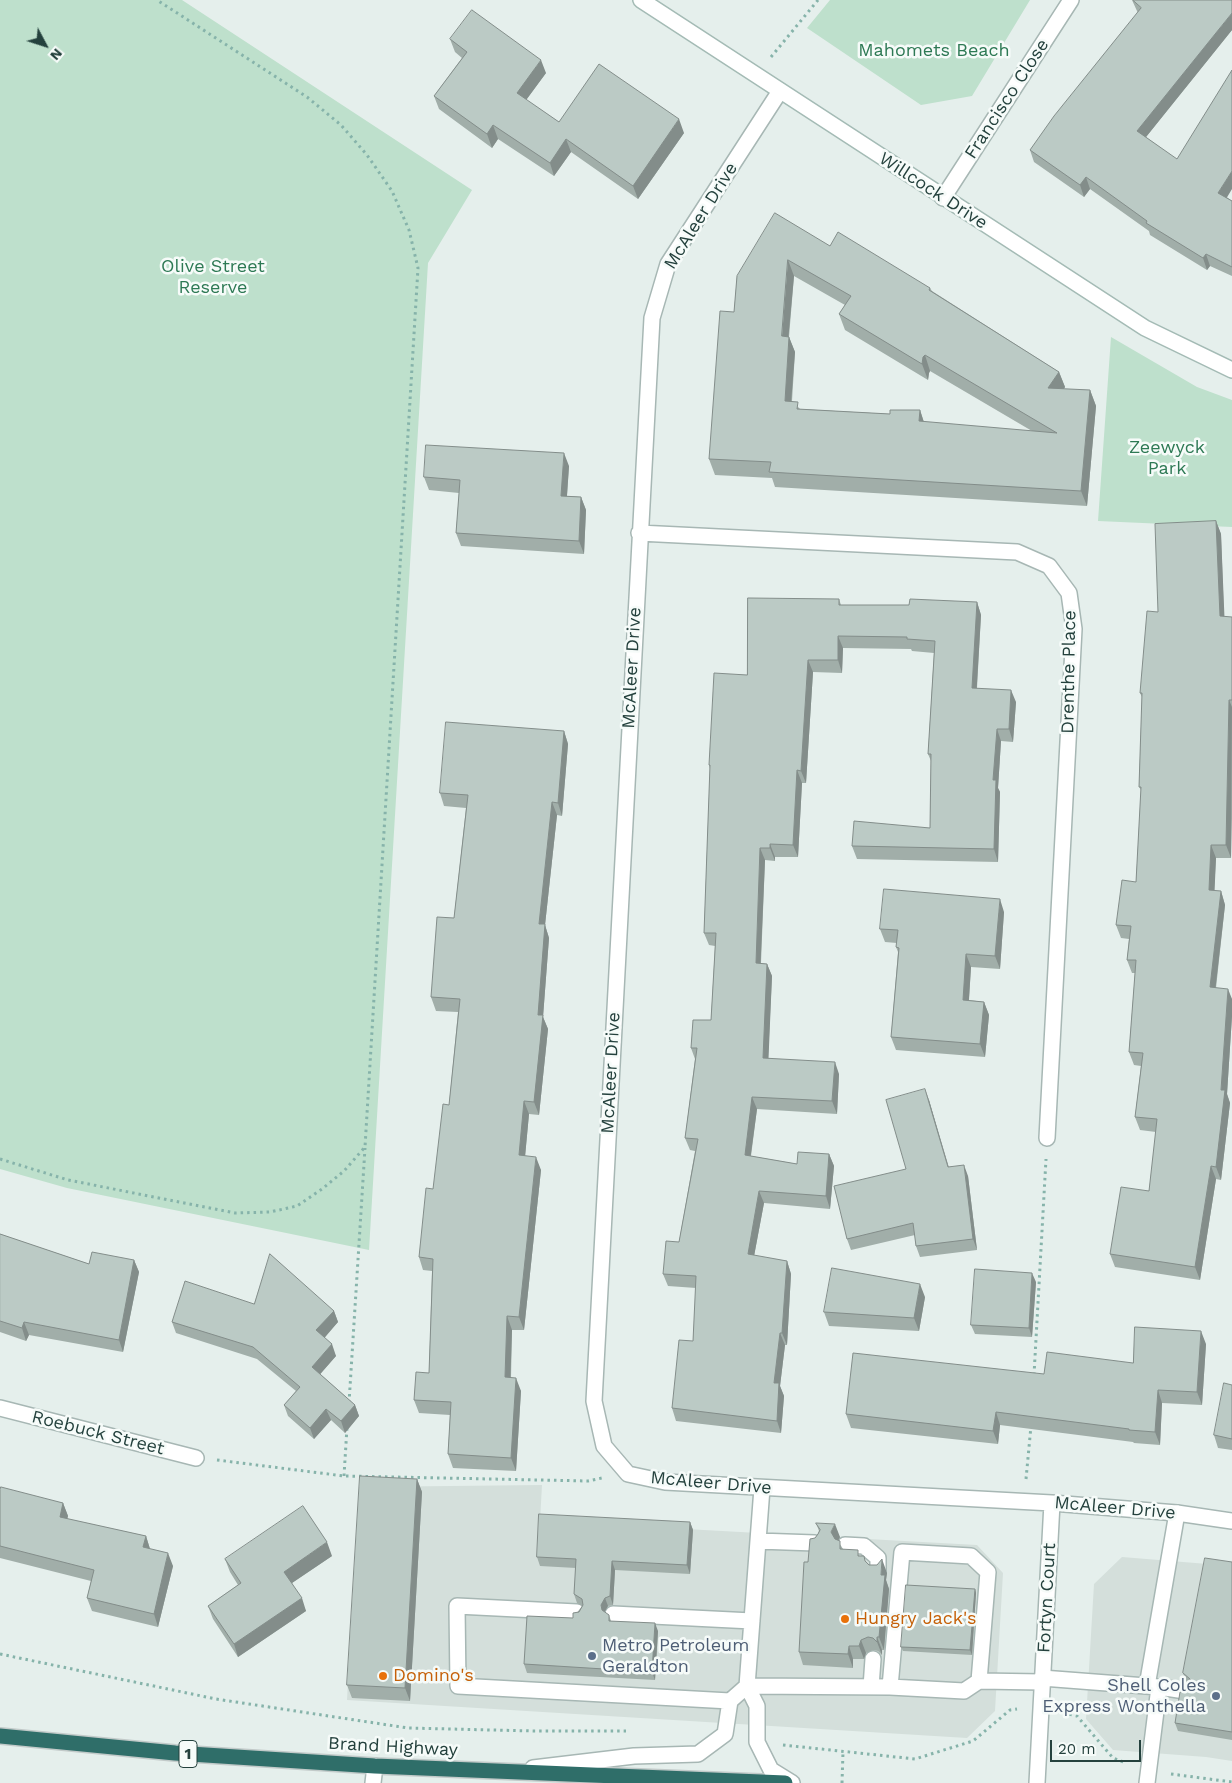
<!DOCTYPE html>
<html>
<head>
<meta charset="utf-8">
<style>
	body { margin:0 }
	#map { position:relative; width:1232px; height:1783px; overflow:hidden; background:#e5efec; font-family:"Work Sans",sans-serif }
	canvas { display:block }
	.north { position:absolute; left:20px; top:20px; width:50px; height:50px; -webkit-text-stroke:4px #f6fbf9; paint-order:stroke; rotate:130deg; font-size:14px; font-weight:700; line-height:20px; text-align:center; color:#24413d }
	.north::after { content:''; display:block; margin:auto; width:18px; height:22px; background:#24413d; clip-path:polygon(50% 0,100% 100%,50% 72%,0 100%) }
	.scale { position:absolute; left:1050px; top:1740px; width:91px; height:22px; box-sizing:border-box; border:2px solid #24413d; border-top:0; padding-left:6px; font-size:15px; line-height:18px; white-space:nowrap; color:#24413d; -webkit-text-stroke:4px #f6fbf9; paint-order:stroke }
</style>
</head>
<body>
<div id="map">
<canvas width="1232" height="1783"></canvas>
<div class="north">N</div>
<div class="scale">20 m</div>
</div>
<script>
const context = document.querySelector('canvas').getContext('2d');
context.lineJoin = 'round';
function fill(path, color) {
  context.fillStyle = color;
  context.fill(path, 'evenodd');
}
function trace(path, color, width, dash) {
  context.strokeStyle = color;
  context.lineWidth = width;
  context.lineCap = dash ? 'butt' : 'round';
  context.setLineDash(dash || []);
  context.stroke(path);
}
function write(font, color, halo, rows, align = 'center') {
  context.font = font + ' "Work Sans",sans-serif';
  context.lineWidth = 5;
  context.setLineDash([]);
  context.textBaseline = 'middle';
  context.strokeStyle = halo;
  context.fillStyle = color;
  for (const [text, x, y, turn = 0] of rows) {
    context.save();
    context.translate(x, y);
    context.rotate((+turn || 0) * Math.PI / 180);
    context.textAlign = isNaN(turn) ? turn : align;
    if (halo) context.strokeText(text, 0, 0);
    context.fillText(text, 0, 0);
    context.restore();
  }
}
const built = new Path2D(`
	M 542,1485 L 540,1521 L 977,1545 L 1003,1573 L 995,1711 L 967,1738 L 347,1700 L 359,1487 Z
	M 1122,1557 L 1232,1566 L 1232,1761 L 1206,1757 L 1113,1750 L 1086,1719 L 1094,1584 Z`);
const green = new Path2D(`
	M 0,0 L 182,0 L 472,190 L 428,263 L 369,1250 L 67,1188 L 0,1169 Z
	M 830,0 L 1030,0 L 972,96 L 921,105 L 807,28 Z
	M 1111,337 L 1197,387 L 1232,400 L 1232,527 L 1098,521 Z`);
const path = new Path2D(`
	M 771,57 L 818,0
	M 0,1159 L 68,1180 L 235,1213 L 270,1212 L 297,1206 L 322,1189 L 344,1171 L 365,1147 L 418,268 L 409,230 L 392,191 L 367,155 L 341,125 L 307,97 L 157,0
	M 1034,1375 L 1046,1159
	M 349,1403 L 365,1148
	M 217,1460 L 344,1476 L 588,1481 L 602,1478
	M 344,1476 L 347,1427
	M 1026,1479 L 1031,1426
	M 0,1654 L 216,1699 L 408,1728 L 534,1731 L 626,1731
	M 1063,1713 L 1077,1716 L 1113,1758 L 1126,1763
	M 783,1745 L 915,1759 L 973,1741 L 1010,1710 L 1017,1709
	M 1171,1774 L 1232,1782
	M 842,1783 L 843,1752`);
const lane = new Path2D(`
	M 762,1488 L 747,1686 L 757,1706 L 757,1742 L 771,1770 L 792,1783
	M 758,1541 L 815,1543
	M 845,1545 L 864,1546 L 878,1558 L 878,1570
	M 577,1612 L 457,1606 L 458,1686 L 730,1701
	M 613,1614 L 752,1621
	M 1042,1678 L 1159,1687 L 1185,1691
	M 1147,1686 L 1177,1513
	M 871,1687 L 873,1659
	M 890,1687 L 902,1552 L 971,1556 L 988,1572 L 979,1681
	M 533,1768 L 634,1756 L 698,1754 L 725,1734 L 730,1701 L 747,1686 L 890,1687 L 964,1691 L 979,1681 L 1042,1682
	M 1147,1783 L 1159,1687`);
const street = new Path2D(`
	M 780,91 L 668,264 L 652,318 L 594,1401 L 604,1446 L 628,1474 L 665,1482 L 1052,1503 L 1177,1513 L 1232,1521
	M 943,198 L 1071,0
	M 639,533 L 1017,552 L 1049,566 L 1069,593 L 1074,629 L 1047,1138
	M 0,1408 L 196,1458
	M 373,1783 L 375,1766
	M 1037,1783 L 1052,1503`);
const secondary = new Path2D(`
	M 641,0 L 1145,328 L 1232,370`);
const highway = new Path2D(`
	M 0,1736 L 175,1753 L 375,1766 L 785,1783`);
const wall = new Path2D(`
	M 1132,0 L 1232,30 L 1146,137 L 1232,201 L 1232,276 L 1210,266 L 1207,270 L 1150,235 L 1149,231 L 1090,189 L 1084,197 L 1034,162 L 1030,150 L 1138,13 L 1137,11 Z
	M 450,39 L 546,73 L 526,100 L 559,122 L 684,133 L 638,199 L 571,152 L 554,176 L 498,139 L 492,148 L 439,109 L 434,96 L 462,58 L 455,52 Z
	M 830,246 L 930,288 L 932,291 L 1059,372 L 1065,387 L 1064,389 L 1090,390 L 1096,406 L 1087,506 L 775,487 L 772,478 L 715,475 L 709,459 L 734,312 L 737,276 ZM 794,276 L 845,305 L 839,314 L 845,330 L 928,380 L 929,373 L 930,371 L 1032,431 L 924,422 L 920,410 L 890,414 L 800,409 L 792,401 L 795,352 L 789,337 Z
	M 569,466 L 567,496 L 581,497 L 586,510 L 584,554 L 461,546 L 456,533 L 459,493 L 429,490 L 424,477 Z
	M 1216,521 L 1221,534 L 1224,617 L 1232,617 L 1232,818 L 1231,858 L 1216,858 L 1214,891 L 1221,891 L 1225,905 L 1216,988 L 1232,999 L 1232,1016 L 1227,1094 L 1230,1103 L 1221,1180 L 1216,1179 L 1200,1280 L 1115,1267 L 1110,1254 L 1149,1191 L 1156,1132 L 1140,1130 L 1135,1117 L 1141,1066 L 1134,1065 L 1129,1052 L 1135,973 L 1132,973 L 1127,960 L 1129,939 L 1121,938 L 1116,925 L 1136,882 L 1141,790 L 1139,787 L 1142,697 L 1140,693 L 1158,612 Z
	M 839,599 L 841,605 L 909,605 L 977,602 L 981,615 L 977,688 L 1016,702 L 1013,742 L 1001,741 L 998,788 L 1000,792 L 998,862 L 857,859 L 852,846 L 930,828 L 931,761 L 928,754 L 934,653 L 912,651 L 911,649 L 843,648 L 842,673 L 813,672 L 806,783 L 802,783 L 798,857 L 775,857 L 775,861 L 765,860 L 761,963 L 767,964 L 772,976 L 768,1058 L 839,1074 L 837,1114 L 757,1109 L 751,1156 L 797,1164 L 829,1154 L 834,1166 L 830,1209 L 764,1203 L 754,1256 L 787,1261 L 791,1274 L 787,1345 L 785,1345 L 780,1386 L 784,1396 L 781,1433 L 676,1421 L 672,1408 L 693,1341 L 696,1288 L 668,1286 L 663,1274 L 679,1242 L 695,1151 L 690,1150 L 685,1138 L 695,1059 L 691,1048 L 711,1020 L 715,946 L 709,945 L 704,933 L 710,769 L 709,765 Z
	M 564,731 L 568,744 L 562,816 L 557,815 L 545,925 L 549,938 L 543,1017 L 548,1029 L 539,1115 L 529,1114 L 525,1156 L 541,1170 L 524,1330 L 512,1330 L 511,1378 L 521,1391 L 516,1471 L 453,1468 L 448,1454 L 450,1415 L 419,1413 L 414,1400 L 429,1373 L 432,1271 L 423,1270 L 419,1257 L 433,1189 L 449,1105 L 458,1012 L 436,1011 L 431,997 L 454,918 L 466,808 L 444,806 L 440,793 Z
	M 1004,912 L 1000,969 L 971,967 L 969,1000 L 984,1002 L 989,1015 L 985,1057 L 896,1050 L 891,1037 L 898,952 L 896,947 L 897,943 L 885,942 L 880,929 Z
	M 929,1100 L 948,1167 L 968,1176 L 977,1250 L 920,1257 L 916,1246 L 915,1235 L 851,1250 L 847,1239 L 906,1169 Z
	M 0,1234 L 89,1264 L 134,1260 L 139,1272 L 123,1352 L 29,1335 L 26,1341 L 0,1332 Z
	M 1036,1282 L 1032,1337 L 975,1334 L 971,1325 Z
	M 925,1297 L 919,1331 L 829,1326 L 824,1312 Z
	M 254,1304 L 334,1311 L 338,1322 L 324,1337 L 336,1356 L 320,1374 L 355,1405 L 359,1416 L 345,1433 L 331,1420 L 314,1439 L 288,1416 L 284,1405 L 296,1391 L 257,1359 L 176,1333 L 172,1322 Z
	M 1206,1344 L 1202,1405 L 1162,1403 L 1160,1445 L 1134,1443 L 1133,1442 L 1000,1425 L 998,1444 L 851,1428 L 846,1414 L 1044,1374 L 1133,1363 Z
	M 1232,1385 L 1232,1450 L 1218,1448 L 1214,1435 Z
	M 417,1479 L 422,1492 L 410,1701 L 352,1698 L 347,1685 Z
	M 0,1490 L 63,1503 L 68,1516 L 67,1519 L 146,1536 L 150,1549 L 173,1566 L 158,1627 L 92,1611 L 87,1598 L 91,1581 L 0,1558 Z
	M 690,1522 L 693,1530 L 690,1574 L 615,1570 L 613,1605 L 608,1606 L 604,1612 L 609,1615 L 611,1621 L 658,1631 L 655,1680 L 527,1673 L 524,1664 L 573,1618 L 582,1606 L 577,1603 L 574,1594 L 576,1568 L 540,1566 L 537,1557 Z
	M 816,1523 L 840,1537 L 838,1541 L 843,1549 L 860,1556 L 869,1565 L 887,1573 L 886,1580 L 889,1589 L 884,1650 L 882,1650 L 882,1655 L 878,1651 L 873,1650 L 866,1653 L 864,1659 L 853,1659 L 853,1668 L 803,1665 L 799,1652 L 815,1538 L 818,1534 L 819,1531 Z
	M 332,1556 L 292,1583 L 306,1611 L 238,1657 L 213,1619 L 208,1606 L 238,1585 L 230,1572 L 225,1559 Z
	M 1232,1562 L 1232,1740 L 1178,1731 L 1175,1723 L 1186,1691 L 1190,1685 L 1186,1682 L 1183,1673 Z
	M 975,1589 L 976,1593 L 972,1655 L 903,1651 L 901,1647 Z`);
const shadedWall = new Path2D(`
	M 1232,13 L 1232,30 L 1142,142 L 1137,131 Z
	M 541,60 L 546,73 L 521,107 L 517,93 Z
	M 679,119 L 684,133 L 638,199 L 633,186 Z
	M 493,125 L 498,139 L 492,148 L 487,134 Z
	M 566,139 L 571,152 L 554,176 L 550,163 Z
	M 1232,171 L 1232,189 L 1223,204 L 1218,193 Z
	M 1086,177 L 1090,189 L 1084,197 L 1080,185 Z
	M 1206,254 L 1210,266 L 1207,270 L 1203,258 Z
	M 788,260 L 794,276 L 787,352 L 782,336 Z
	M 789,337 L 795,352 L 790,416 L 785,401 Z
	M 925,355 L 930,371 L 929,373 L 928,380 L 922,364 L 923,357 Z
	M 1059,372 L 1065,387 L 1054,404 L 1048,388 Z
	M 1090,390 L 1096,406 L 1087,506 L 1081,491 Z
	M 920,410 L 925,426 L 919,421 Z
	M 564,453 L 569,466 L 566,509 L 561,496 Z
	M 581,497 L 586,510 L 584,554 L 579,541 Z
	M 1216,521 L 1221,534 L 1225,630 L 1220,616 Z
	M 977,602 L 981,615 L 976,700 L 972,688 Z
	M 838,636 L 843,648 L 842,673 L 838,660 Z
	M 808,660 L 813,672 L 806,783 L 801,771 Z
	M 1011,690 L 1016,702 L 1013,742 L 1009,729 Z
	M 1229,700 L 1232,707 L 1231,858 L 1226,845 Z
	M 997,729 L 1001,741 L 998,788 L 1000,792 L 998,862 L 994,849 L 993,780 Z
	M 564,731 L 568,744 L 562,816 L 558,803 Z
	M 797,770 L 802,783 L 798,857 L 793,845 Z
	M 552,802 L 557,815 L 545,925 L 549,938 L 543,1017 L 548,1029 L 539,1115 L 534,1102 L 538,1015 L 539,924 Z
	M 770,844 L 775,857 L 775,861 L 770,848 Z
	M 1211,845 L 1216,858 L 1214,903 L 1209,890 Z
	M 760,848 L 765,860 L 760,976 L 756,963 Z
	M 1221,891 L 1225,905 L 1214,1001 L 1210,987 Z
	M 1000,899 L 1004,912 L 1000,969 L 995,956 Z
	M 966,954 L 971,967 L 968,1013 L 963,1000 Z
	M 767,964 L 772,976 L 768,1070 L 763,1058 Z
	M 1228,989 L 1232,999 L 1232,1016 L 1227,1094 L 1230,1103 L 1221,1180 L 1216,1167 Z
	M 984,1002 L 989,1015 L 985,1057 L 980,1044 Z
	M 835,1062 L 839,1074 L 837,1114 L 832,1101 Z
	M 925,1089 L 929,1100 L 952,1178 L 948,1167 Z
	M 752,1097 L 757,1109 L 749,1168 L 745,1155 Z
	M 524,1101 L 529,1114 L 524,1168 L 519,1155 Z
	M 829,1154 L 834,1166 L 830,1209 L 826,1196 Z
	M 536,1157 L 541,1170 L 524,1330 L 519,1317 Z
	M 964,1165 L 968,1176 L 977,1250 L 973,1239 Z
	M 1211,1166 L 1216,1179 L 1200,1280 L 1195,1267 Z
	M 759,1191 L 764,1203 L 752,1267 L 748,1254 Z
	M 134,1260 L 139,1272 L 123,1352 L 119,1340 Z
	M 787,1261 L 791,1274 L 787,1345 L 782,1333 Z
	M 1032,1273 L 1036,1282 L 1032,1337 L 1029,1328 Z
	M 920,1284 L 925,1297 L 919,1331 L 914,1318 Z
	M 334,1311 L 338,1322 L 321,1342 L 316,1330 Z
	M 507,1316 L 512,1330 L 510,1390 L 505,1377 Z
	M 24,1322 L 29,1335 L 26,1341 L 22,1328 Z
	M 1201,1331 L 1206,1344 L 1202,1405 L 1197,1392 Z
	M 780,1333 L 785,1345 L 780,1386 L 784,1396 L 781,1433 L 777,1421 L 774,1383 Z
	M 332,1344 L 336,1356 L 316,1379 L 312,1367 Z
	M 516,1378 L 521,1391 L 516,1471 L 511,1458 Z
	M 1158,1390 L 1162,1403 L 1160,1445 L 1155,1432 Z
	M 355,1405 L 359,1416 L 345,1433 L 341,1421 Z
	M 326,1409 L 331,1420 L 314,1439 L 310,1428 Z
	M 996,1412 L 1000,1425 L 998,1444 L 993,1431 Z
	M 417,1479 L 422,1492 L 410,1701 L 405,1688 Z
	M 63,1503 L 68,1516 L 64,1530 L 60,1517 Z
	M 690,1522 L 693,1530 L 690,1574 L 687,1565 Z
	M 835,1524 L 840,1537 L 836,1545 L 831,1532 Z
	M 146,1536 L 150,1549 L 143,1547 Z
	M 327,1542 L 332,1556 L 289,1585 L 284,1572 Z
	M 168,1553 L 173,1566 L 158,1627 L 154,1614 Z
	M 882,1559 L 887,1573 L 886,1580 L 889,1589 L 884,1650 L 879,1637 Z
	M 612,1561 L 615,1570 L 613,1605 L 610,1596 Z
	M 975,1589 L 976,1593 L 972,1655 L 970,1650 Z
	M 302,1598 L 306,1611 L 238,1657 L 234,1644 Z
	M 605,1598 L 608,1606 L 604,1613 L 602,1610 L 601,1605 Z
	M 655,1623 L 658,1631 L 655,1680 L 652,1672 Z
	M 877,1637 L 882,1650 L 882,1655 L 877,1642 Z
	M 861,1640 L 866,1653 L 864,1659 L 859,1646 Z
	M 849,1646 L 853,1659 L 853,1668 L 848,1654 Z`);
const building = new Path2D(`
	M 1133,0 L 1232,0 L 1232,13 L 1137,131 L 1177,159 L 1232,70 L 1232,171 L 1218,193 L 1232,201 L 1232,267 L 1206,254 L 1203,258 L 1146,223 L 1147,221 L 1086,177 L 1080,185 L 1030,150 L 1054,116 L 1141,8 Z
	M 472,10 L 541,60 L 517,93 L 559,122 L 599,64 L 679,119 L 633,186 L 566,139 L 550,163 L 493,125 L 487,134 L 434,96 L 467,52 L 450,39 Z
	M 775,213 L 830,246 L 838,232 L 930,288 L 929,290 L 1059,372 L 1048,388 L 1090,390 L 1081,491 L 769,472 L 771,462 L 709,459 L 720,311 L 734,312 L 737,276 ZM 788,260 L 851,296 L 839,314 L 922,364 L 923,357 L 925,355 L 1057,433 L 919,421 L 920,410 L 890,410 L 890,414 L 797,409 L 798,402 L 785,401 L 789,337 L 782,336 Z
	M 426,445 L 564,453 L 561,496 L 581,497 L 579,541 L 456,533 L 460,480 L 424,477 Z
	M 1216,521 L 1220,616 L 1232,617 L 1232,700 L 1229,700 L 1226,845 L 1211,845 L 1209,890 L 1221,891 L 1210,987 L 1228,989 L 1221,1090 L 1225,1090 L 1216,1167 L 1211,1166 L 1195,1267 L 1110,1254 L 1121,1187 L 1149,1191 L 1157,1119 L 1135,1117 L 1143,1053 L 1129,1052 L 1136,960 L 1127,960 L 1131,926 L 1116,925 L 1122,880 L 1136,882 L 1141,787 L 1139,787 L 1142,693 L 1140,693 L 1147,611 L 1158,612 L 1155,524 Z
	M 748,598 L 839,599 L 839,605 L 909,605 L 910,599 L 977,602 L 972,688 L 1011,690 L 1009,729 L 997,729 L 993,780 L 996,780 L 994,849 L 852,846 L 854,821 L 930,828 L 931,754 L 928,754 L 935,641 L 907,639 L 907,637 L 838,636 L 838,660 L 808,660 L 801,771 L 797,770 L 793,845 L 770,844 L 770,848 L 760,848 L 756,963 L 767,964 L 763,1058 L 835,1062 L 832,1101 L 752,1097 L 745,1155 L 797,1164 L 798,1152 L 829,1154 L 826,1196 L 759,1191 L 748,1254 L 787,1261 L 782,1333 L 780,1333 L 774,1383 L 779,1383 L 777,1421 L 672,1408 L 679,1340 L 693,1341 L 696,1276 L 663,1274 L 666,1241 L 679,1242 L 698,1139 L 685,1138 L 697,1048 L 691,1048 L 693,1020 L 711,1020 L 716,933 L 704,933 L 710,765 L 709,765 L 714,673 L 747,675 Z
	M 446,722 L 564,731 L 558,803 L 552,802 L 539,924 L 545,924 L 538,1015 L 543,1015 L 534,1102 L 524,1101 L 519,1155 L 536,1157 L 519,1317 L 507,1316 L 505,1377 L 516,1378 L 511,1458 L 448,1454 L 451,1402 L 414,1400 L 416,1372 L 429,1373 L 433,1259 L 419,1257 L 426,1188 L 433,1189 L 443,1104 L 449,1105 L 460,999 L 431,997 L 437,917 L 454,918 L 468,795 L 440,793 Z
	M 884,889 L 1000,899 L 995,956 L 966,954 L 963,1000 L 984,1002 L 980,1044 L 891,1037 L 899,948 L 896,947 L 898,930 L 880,929 Z
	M 925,1089 L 948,1167 L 964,1165 L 973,1239 L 916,1246 L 913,1223 L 847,1239 L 834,1186 L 906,1169 L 886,1100 Z
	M 0,1234 L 89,1264 L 92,1252 L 134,1260 L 119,1340 L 24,1322 L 22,1328 L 0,1321 Z
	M 270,1254 L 334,1311 L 316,1330 L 332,1344 L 312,1367 L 355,1405 L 341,1421 L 326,1409 L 310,1428 L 284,1405 L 300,1387 L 253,1347 L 172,1322 L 185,1281 L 254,1304 Z
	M 832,1268 L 920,1284 L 914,1318 L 824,1312 Z
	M 975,1269 L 1032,1273 L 1029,1328 L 971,1325 Z
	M 1135,1327 L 1201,1331 L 1197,1392 L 1158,1390 L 1155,1432 L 1129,1430 L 1129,1429 L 996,1412 L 993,1431 L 846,1414 L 853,1353 L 1044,1374 L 1047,1352 L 1133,1363 Z
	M 1224,1383 L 1232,1385 L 1232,1439 L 1214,1435 Z
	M 360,1476 L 417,1479 L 405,1688 L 347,1685 Z
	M 1,1487 L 63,1503 L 60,1517 L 146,1536 L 143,1547 L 168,1553 L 154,1614 L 87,1598 L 94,1570 L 0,1546 L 0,1490 Z
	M 303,1506 L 327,1542 L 284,1572 L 302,1598 L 234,1644 L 208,1606 L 241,1583 L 225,1559 Z
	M 539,1514 L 690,1522 L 687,1565 L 612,1561 L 610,1596 L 605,1598 L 601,1605 L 602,1610 L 609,1615 L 609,1621 L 655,1623 L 652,1672 L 524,1664 L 527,1616 L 573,1618 L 573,1613 L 579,1612 L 583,1605 L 582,1599 L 574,1594 L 576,1559 L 537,1557 Z
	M 816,1523 L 835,1524 L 831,1532 L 835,1539 L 840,1541 L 840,1549 L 858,1550 L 858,1556 L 864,1556 L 865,1561 L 869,1565 L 877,1565 L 882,1559 L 881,1575 L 885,1575 L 879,1637 L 877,1637 L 877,1642 L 873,1638 L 868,1637 L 861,1640 L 859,1646 L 849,1646 L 848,1654 L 799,1652 L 804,1562 L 808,1562 L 810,1539 L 815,1538 L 818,1534 L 820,1530 Z
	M 1205,1558 L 1232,1562 L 1232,1732 L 1175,1723 L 1180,1692 L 1186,1691 L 1191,1684 L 1190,1679 L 1183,1673 Z
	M 906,1585 L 975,1589 L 970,1650 L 901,1647 Z`);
const markers = [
	[845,1619,5,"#e8710a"],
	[592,1656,5,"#5c6f8a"],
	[383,1676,5,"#e8710a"],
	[1216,1696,5,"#5c6f8a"]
];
const shields = [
	[188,1754,18]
];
const shieldNames = [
	["1",188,1754]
];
const parkNames = [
	["Mahomets Beach",934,51],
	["Olive Street",213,267],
	["Reserve",213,288],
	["Zeewyck",1167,448],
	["Park",1167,469]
];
const streetNames = [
	["Francisco Close",1007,99,-57],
	["Willcock Drive",933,191,33],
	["McAleer Drive",701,216,-58],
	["McAleer Drive",632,668,-87],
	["Drenthe Place",1069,672,-89],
	["McAleer Drive",611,1073,-87],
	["Roebuck Street",98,1433,14],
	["McAleer Drive",711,1483,5],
	["McAleer Drive",1115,1508,5],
	["Fortyn Court",1047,1598,-87],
	["Brand Highway",393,1747,3]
];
const foodNames = [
	["Hungry Jack's",855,1619],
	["Domino's",393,1676]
];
const serviceNames = [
	["Metro Petroleum",602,1646],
	["Geraldton",602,1667],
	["Shell Coles",1206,1686,"right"],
	["Express Wonthella",1206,1707,"right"]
];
fill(built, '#d4dfdb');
fill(green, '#bee0cc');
trace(lane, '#a7b7b4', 18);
trace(street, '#a7b7b4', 18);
trace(secondary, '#a4bbb5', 18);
trace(highway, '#c2cac9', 18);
trace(path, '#86b3aa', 3, [2.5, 4]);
trace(lane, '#fff', 15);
trace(street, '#fff', 15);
trace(secondary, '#fff', 15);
trace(highway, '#2f6e69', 15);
fill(wall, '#a1aea9');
fill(shadedWall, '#838d8a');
fill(building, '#bbcac5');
trace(building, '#838d8a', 1);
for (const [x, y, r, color] of markers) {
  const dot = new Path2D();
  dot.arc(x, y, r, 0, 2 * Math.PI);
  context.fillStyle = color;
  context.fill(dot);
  trace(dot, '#f6fbf9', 2);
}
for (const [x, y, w] of shields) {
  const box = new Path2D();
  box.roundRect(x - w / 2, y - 13.5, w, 27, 4);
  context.fillStyle = '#f6fbf9';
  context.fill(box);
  trace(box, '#24413d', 1);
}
write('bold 16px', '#24413d', null, shieldNames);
write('18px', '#2d7954', '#f6fbf9', parkNames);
write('18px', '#24413d', '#f6fbf9', streetNames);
write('18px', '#c56008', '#f6fbf9', foodNames, 'left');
write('18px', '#4e5e75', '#f6fbf9', serviceNames, 'left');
</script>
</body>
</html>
